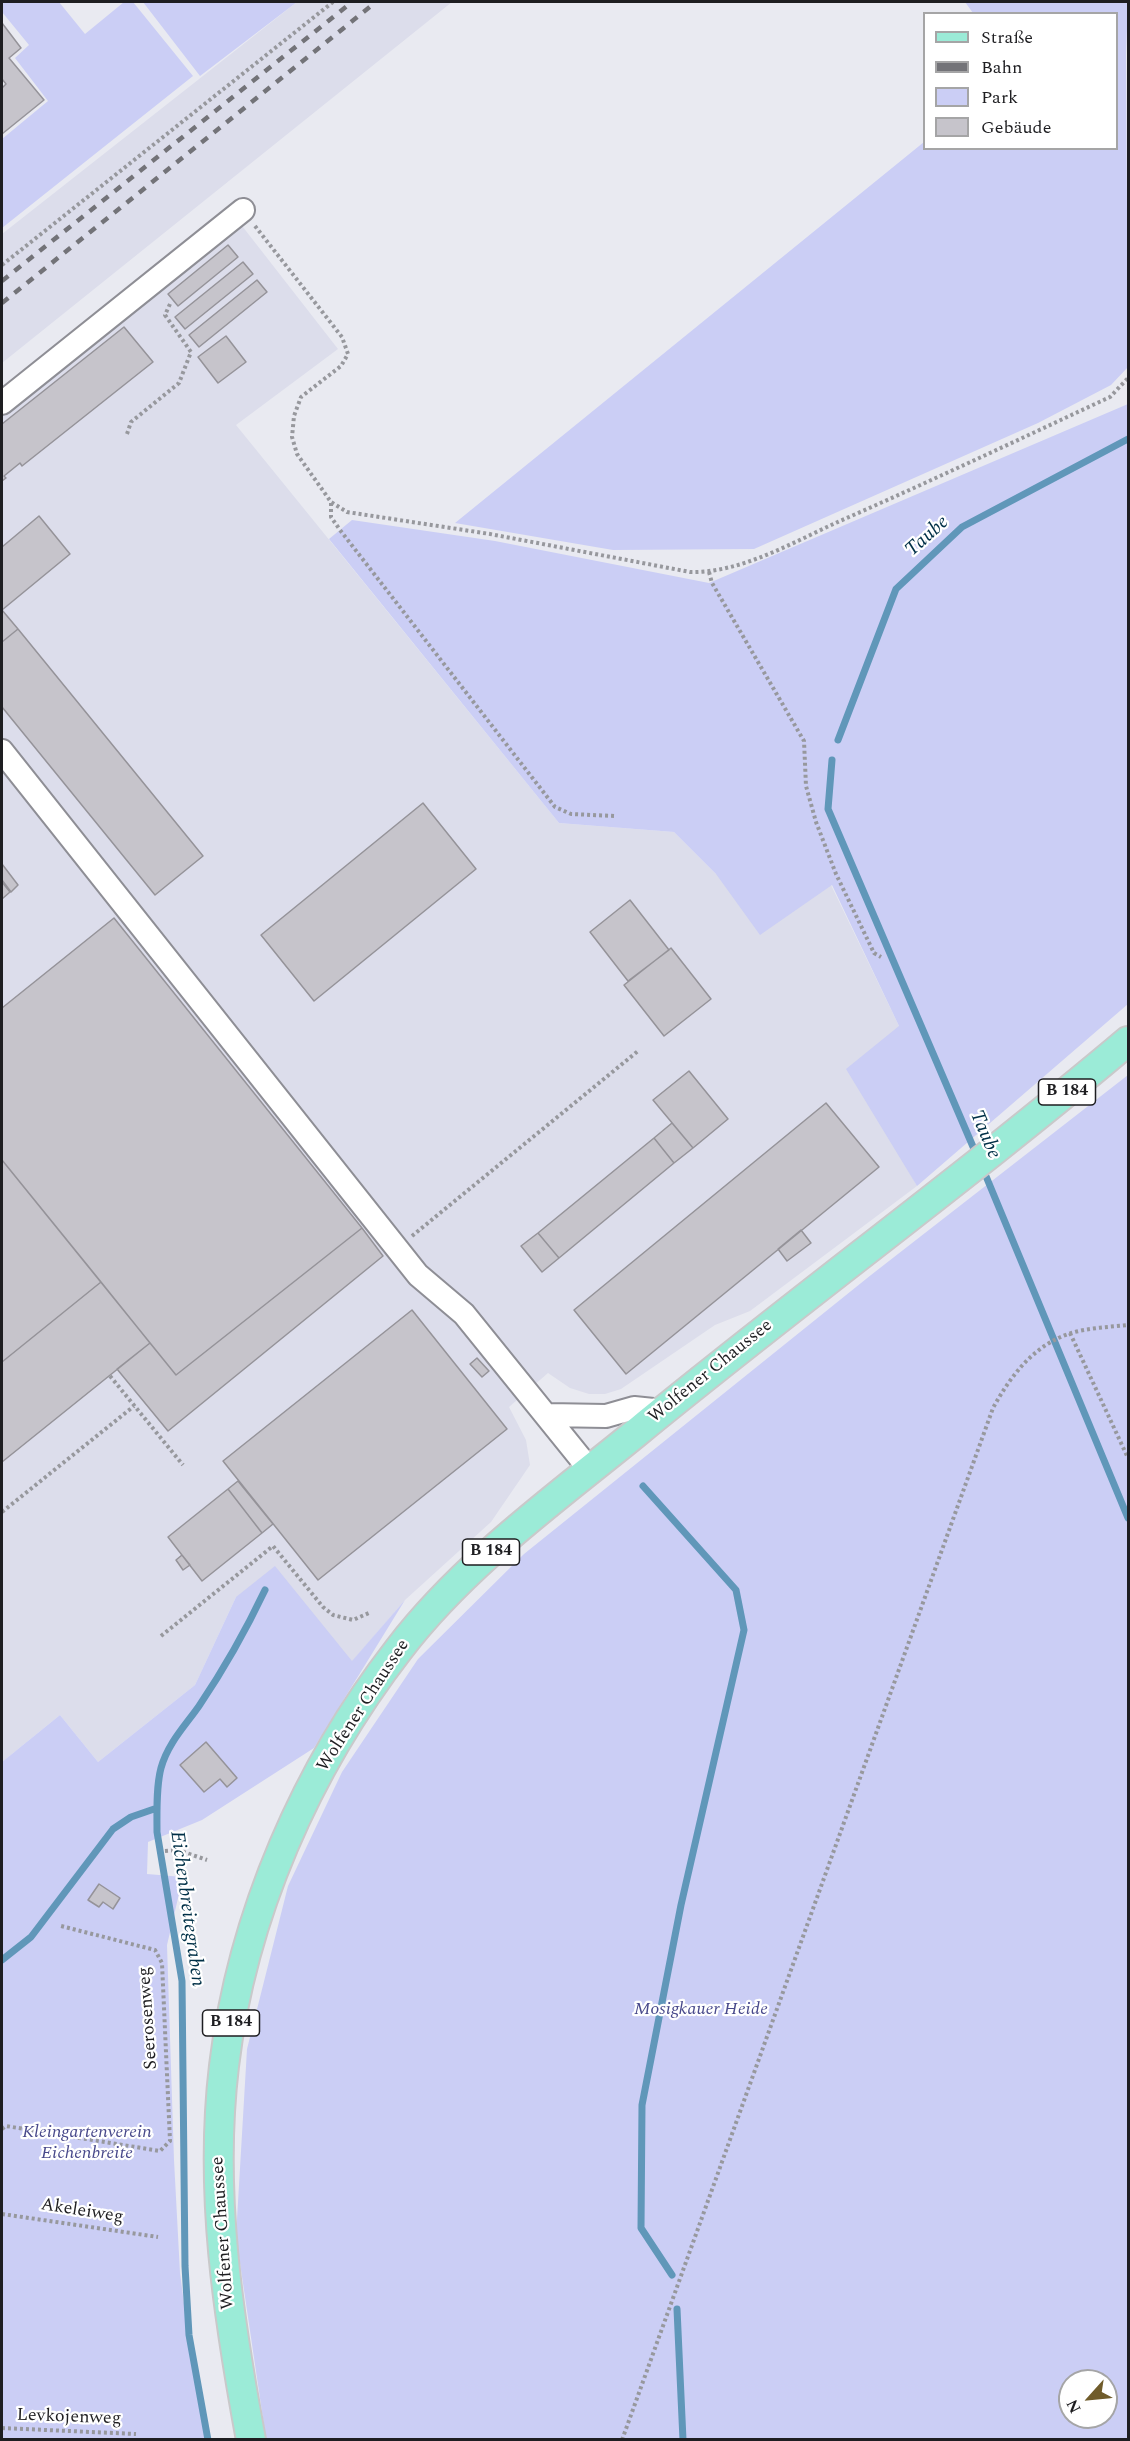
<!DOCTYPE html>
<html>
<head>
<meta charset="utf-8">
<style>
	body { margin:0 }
	#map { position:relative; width:1130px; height:2441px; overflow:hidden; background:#e9eaf1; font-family:Spectral,serif }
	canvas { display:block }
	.frame { position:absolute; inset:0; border:3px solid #1e1e21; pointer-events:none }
	.legend { position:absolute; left:923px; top:12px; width:195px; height:138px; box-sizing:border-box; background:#fff; border:2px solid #a5a5a6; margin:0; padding:8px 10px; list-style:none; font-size:18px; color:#1e1e21 }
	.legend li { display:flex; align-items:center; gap:12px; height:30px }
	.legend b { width:30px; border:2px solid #a5a5a6 }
	.north { position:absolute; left:1058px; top:2369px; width:60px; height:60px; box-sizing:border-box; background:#fff; border:2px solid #a5a5a6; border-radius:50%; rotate:243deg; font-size:16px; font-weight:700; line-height:24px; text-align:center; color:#1e1e21 }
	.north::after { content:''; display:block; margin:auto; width:21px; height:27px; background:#705c2b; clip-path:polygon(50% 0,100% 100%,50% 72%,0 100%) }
</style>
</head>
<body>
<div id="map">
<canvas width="1130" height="2441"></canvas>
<div class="frame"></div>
<ul class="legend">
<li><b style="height:8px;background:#9bebd7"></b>Straße</li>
<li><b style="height:8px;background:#737378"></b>Bahn</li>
<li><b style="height:16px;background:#cbcef5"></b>Park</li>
<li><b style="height:16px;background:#c6c4cb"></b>Gebäude</li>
</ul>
<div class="north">N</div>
</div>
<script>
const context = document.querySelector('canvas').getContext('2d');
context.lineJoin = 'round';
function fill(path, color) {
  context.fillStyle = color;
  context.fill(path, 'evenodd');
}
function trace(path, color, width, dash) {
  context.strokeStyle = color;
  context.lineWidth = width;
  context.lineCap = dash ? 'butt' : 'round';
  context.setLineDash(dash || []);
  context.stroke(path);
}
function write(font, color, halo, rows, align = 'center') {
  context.font = font + ' Spectral,serif';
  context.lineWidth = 4.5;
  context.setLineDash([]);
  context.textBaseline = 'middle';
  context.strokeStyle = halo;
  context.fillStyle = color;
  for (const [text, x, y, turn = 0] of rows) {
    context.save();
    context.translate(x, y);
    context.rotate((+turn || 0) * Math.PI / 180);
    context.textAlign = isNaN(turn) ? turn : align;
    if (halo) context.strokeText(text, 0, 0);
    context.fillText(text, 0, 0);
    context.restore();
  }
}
const built = new Path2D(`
	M 297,2 L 452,2 L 2,363 L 2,234 Z
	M 239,222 L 338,349 L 236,425 L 559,823 L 674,832 L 716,874 L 831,885 L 899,1026 L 901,1155 L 917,1186 L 750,1311 L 715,1325 L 621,1389 L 605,1394 L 589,1394 L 570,1388 L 548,1373 L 509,1407 L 526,1440 L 530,1465 L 491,1522 L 405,1600 L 352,1662 L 236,1597 L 195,1685 L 98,1762 L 60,1715 L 2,1762 L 2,411 Z`);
const green = new Path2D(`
	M 2,2 L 59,2 L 85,34 L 124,2 L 133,2 L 193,76 L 2,228 L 2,139 L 48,101 L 15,58 L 29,45 L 2,12 Z
	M 143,2 L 297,2 L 200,76 Z
	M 965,2 L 1128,2 L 1126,54 L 1128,367 L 1111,385 L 1038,423 L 754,549 L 613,550 L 455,523 L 924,142 L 924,148 L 1116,148 L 1116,14 L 973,13 Z
	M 1128,404 L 1128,1004 L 917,1186 L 846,1069 L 899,1026 L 832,885 L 760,935 L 716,874 L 674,832 L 559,823 L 329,539 L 352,520 L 495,541 L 709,583 Z
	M 1128,1075 L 1128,2439 L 266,2439 L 236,2236 L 247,2049 L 288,1886 L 342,1772 L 418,1659 L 524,1554 L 871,1275 ZM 1070,2381 L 1106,2381 L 1106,2417 L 1070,2417 Z
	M 275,1566 L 352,1661 L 405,1600 L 314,1748 L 202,1820 L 148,1842 L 147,1874 L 183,1877 L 167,1945 L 174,2160 L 180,2273 L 189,2342 L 210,2439 L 2,2440 L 2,1762 L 60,1715 L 98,1762 L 195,1685 L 236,1597 Z`);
const stream = new Path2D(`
	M 838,740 L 896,589 L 962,527 L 1128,439
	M 832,760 L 828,809 L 977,1156
	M 983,1169 L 1128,1518
	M 643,1486 L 736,1590 L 744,1630 L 681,1905 L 642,2105 L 641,2228 L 672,2275
	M 2,1960 L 31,1937 L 113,1829 L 131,1817 L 157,1808
	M 677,2309 L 683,2440
	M 208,2440 L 189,2335 L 185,2266 L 182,1981 L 157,1832 C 157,1812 156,1787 161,1768 C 168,1743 185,1726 199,1706 C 224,1669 246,1630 265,1590`);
const building = new Path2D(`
	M 2,23 L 21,48 L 9,58 L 44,100 L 2,134 L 2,88 L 6,84 L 2,79 Z
	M 228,245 L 238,257 L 178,306 L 168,294 Z
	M 243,262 L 253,274 L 185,329 L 175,317 Z
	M 257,280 L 267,292 L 199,347 L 189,335 Z
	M 124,327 L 153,362 L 22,466 L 20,463 L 4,476 L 6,478 L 2,481 L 2,424 Z
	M 226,336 L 246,362 L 218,383 L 198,357 Z
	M 39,516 L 70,554 L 2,610 L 2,547 Z
	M 2,610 L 18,629 L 2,642 Z
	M 18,629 L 203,856 L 155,895 L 2,707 L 2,642 Z
	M 423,803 L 476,869 L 314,1001 L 261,935 Z
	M 2,864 L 18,885 L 11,892 L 2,880 Z
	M 2,882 L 10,892 L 2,899 Z
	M 630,900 L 669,950 L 628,981 L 590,932 Z
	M 114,918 L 362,1228 L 176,1375 L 2,1160 L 2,1008 Z
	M 671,948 L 711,999 L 664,1036 L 624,985 Z
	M 689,1071 L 728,1119 L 693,1148 L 653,1100 Z
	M 826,1103 L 879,1167 L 626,1374 L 574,1310 Z
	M 672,1123 L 693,1148 L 674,1163 L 654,1138 Z
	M 654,1138 L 674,1163 L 559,1258 L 538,1233 Z
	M 2,1160 L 101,1282 L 2,1362 Z
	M 362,1228 L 383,1256 L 168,1431 L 117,1369 L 150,1343 L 176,1375 Z
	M 801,1230 L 811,1243 L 787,1261 L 778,1249 Z
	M 538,1233 L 559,1258 L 542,1272 L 521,1246 Z
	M 101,1282 L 150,1343 L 2,1462 L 2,1362 Z
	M 412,1310 L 507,1429 L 318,1580 L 223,1461 Z
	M 477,1358 L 489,1371 L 482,1377 L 470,1364 Z
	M 238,1481 L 273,1524 L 262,1533 L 228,1489 Z
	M 228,1489 L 262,1533 L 202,1581 L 168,1537 Z
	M 182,1555 L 190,1565 L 183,1570 L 176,1560 Z
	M 206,1742 L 237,1778 L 227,1787 L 220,1779 L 204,1792 L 180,1765 Z
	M 99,1884 L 120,1898 L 113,1909 L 103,1902 L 99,1907 L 88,1900 Z`);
const path = new Path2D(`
	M 255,226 L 342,337 L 348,354 L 341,366 L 301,397 L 294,416 L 292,437 L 297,454 L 331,502 L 347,512 L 490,534 L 690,572 C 742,573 793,542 840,521 C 931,481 1020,439 1110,397 L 1128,378
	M 2,265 L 333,2
	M 127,434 L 131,422 L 179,383 L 191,352 L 165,315 L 170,304
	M 331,503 L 331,517 L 340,530 L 555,807 L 571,814 L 614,816
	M 709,572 L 712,583 L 804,741 L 806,786 L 816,822 L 836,874 L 874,953 L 881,957
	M 412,1236 L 638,1051
	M 1070,1333 L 1128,1458
	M 110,1376 L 183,1465
	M 2,1512 L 134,1406
	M 161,1636 L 273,1546 L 323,1607 L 333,1615 L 353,1620 L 371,1612
	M 165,1851 L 178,1850 L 207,1860
	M 2,2129 L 6,2126 L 160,2151 L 170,2141 L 162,1963 L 155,1950 L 61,1926
	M 2,2214 L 158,2237
	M 2,2428 L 136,2434
	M 622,2440 L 993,1408 C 1010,1377 1032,1347 1068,1334 C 1086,1328 1109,1327 1128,1325`);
const minor = new Path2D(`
	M 2,403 L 243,210
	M 2,751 L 418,1275 L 464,1314 L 590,1470
	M 548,1415 L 606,1416 L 634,1408 L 663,1411`);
const major = new Path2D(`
	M 251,2440 C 228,2316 209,2191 224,2066 C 242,1915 307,1768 399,1649 C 464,1564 555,1499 637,1432 C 799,1299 968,1176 1128,1041`);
const rail = new Path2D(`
	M 2,281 L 352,2
	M 2,303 L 376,2`);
const shields = [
	[1067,1092,57],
	[491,1552,57],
	[231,2023,57]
];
const shieldNames = [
	["B 184",1067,1092],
	["B 184",491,1552],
	["B 184",231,2023]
];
const streetNames = [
	["Wolfener Chaussee",711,1372,-39],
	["Wolfener Chaussee",364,1706,-57],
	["Seerosenweg",149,2018,-94],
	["Akeleiweg",82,2212,9],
	["Wolfener Chaussee",224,2233,-94],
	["Levkojenweg",69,2418,2]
];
const parkNames = [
	["Mosigkauer Heide",701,2010],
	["Kleingartenverein",87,2133],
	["Eichenbreite",87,2154]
];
const waterNames = [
	["Taube",928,537,-42],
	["Taube",984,1135,67],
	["Eichenbreitegraben",186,1909,82]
];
fill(built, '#dcddeb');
fill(green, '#cbcef5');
trace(stream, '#6097b9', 7);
fill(building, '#c6c4cb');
trace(building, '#959399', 1.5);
trace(minor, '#8e8e95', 26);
trace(major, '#c9c9ca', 32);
trace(path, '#97989d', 4, [3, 3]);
trace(minor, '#fff', 22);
trace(major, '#9bebd7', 28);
trace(rail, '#737378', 4.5, [8, 8]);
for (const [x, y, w] of shields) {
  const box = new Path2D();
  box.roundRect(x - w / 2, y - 13, w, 26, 4.5);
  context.fillStyle = '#fff';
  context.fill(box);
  trace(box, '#1e1e21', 1.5);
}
write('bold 16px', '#1e1e21', null, shieldNames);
write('18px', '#1e1e21', '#fff', streetNames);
write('italic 18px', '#48498b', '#fff', parkNames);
write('italic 20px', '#003047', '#fff', waterNames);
</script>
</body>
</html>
